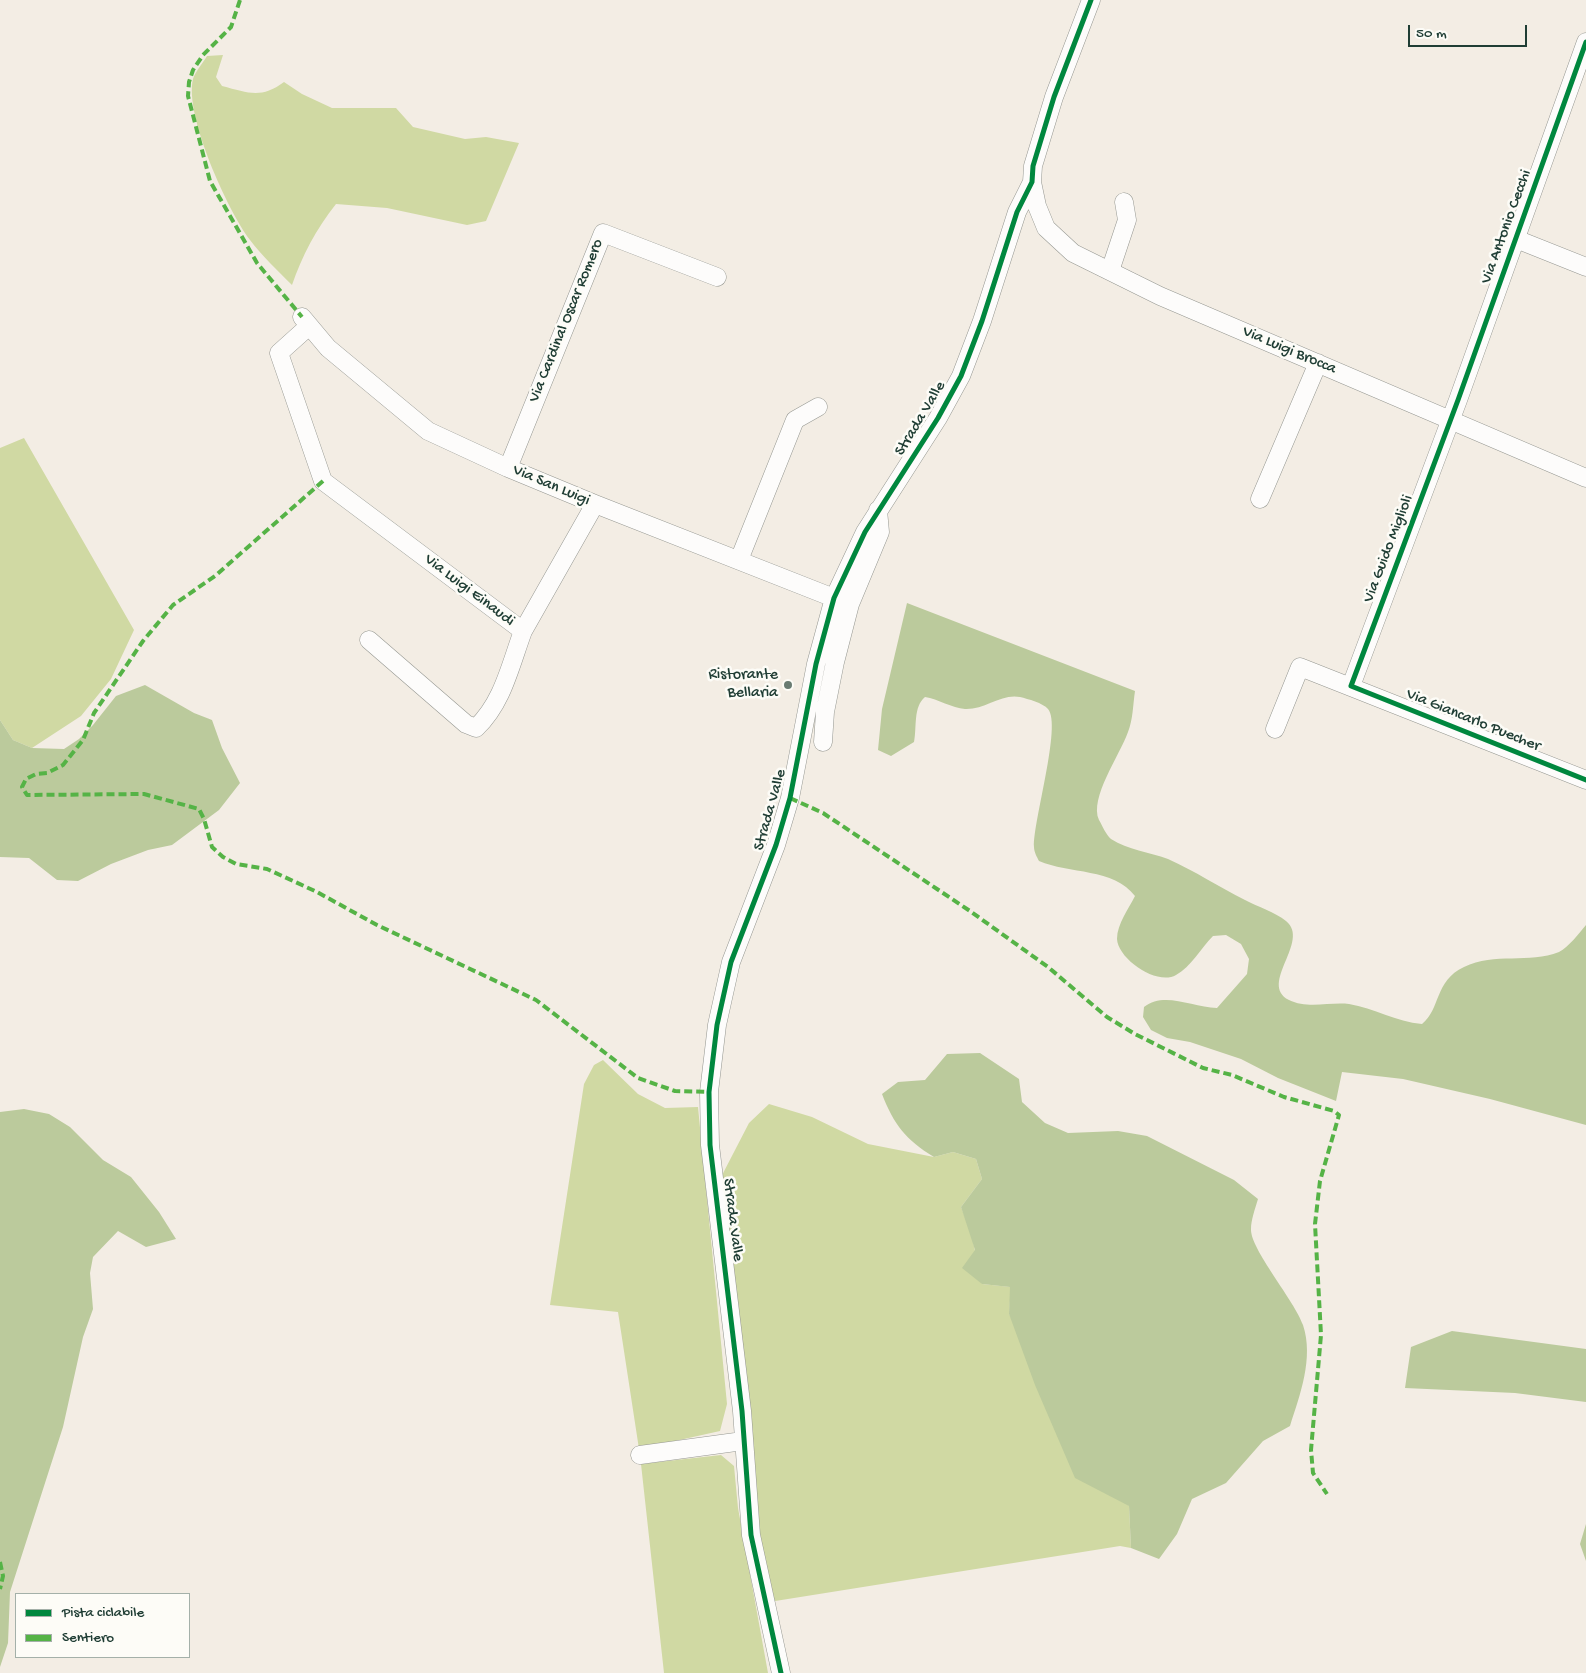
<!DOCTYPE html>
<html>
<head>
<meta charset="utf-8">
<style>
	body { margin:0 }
	#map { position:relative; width:1586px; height:1673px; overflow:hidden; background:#f3ede4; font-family:"Gochi Hand",sans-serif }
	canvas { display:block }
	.legend { position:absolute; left:15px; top:1593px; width:175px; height:65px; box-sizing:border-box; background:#fdfcf7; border:1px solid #a4b0a9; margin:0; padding:6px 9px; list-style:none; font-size:15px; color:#1f3d34 }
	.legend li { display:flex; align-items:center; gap:10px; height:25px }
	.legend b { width:25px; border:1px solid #a4b0a9 }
	.scale { position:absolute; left:1408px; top:25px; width:119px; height:22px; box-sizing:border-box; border:2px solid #1f3d34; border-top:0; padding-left:6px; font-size:15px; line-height:18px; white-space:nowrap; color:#1f3d34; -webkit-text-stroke:4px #fdfcf7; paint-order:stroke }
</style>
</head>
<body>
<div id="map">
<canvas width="1586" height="1673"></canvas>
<ul class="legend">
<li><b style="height:6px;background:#00873e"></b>Pista ciclabile</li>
<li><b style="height:6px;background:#55b346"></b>Sentiero</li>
</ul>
<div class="scale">50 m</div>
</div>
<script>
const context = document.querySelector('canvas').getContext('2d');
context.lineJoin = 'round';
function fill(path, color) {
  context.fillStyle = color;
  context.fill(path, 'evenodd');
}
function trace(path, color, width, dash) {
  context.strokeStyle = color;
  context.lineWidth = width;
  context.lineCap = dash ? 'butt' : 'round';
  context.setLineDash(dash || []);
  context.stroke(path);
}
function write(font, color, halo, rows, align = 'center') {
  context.font = font + ' "Gochi Hand",sans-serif';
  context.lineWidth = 5;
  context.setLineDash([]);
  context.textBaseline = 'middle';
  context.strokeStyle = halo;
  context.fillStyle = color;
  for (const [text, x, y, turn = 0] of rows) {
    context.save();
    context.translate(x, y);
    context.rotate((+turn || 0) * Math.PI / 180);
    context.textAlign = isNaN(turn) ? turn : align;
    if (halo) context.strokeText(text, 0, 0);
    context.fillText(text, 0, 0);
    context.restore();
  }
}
const green = new Path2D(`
	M 223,55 L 216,77 L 222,86 C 249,93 261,99 284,82 L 302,94 L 332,108 L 396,108 L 413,127 L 465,139 L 486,137 L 519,143 L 486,221 L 467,225 L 387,208 L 336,204 C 316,229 302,256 292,285 C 278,271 262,256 250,240 C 228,211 184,115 193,79 C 195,72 203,63 207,56 Z
	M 24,438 L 134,630 L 111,679 L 81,716 L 32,748 L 13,740 L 0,720 L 0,448 Z
	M 603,1060 L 638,1094 L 665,1108 L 698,1107 L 727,1404 L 720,1431 L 639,1449 L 618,1312 L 550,1305 L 584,1084 L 594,1065 Z
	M 769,1104 L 812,1117 L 868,1144 L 934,1157 L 953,1152 L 976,1159 L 982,1179 L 961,1207 L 971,1232 L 982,1284 L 1011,1287 L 1009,1314 L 1129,1506 L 1131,1548 L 1120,1546 L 769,1602 L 758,1538 L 719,1181 L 749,1123 Z
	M 721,1455 L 734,1466 L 738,1508 L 768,1673 L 664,1673 L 641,1464 Z`);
const forest = new Path2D(`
	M 907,603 L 1135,691 C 1133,704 1133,720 1128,732 C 1120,755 1089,798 1099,820 C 1102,825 1106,835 1111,839 C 1128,850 1149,852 1168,859 C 1195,871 1219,887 1245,900 C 1258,907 1275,912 1286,921 C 1311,941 1258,984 1289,1000 C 1307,1009 1329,1002 1349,1004 C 1374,1008 1396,1022 1422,1024 C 1441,1009 1434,981 1464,967 C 1495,952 1529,964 1559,952 C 1569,947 1579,933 1586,925 L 1586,1125 L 1490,1099 L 1403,1079 L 1342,1072 L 1336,1101 L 1278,1078 L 1241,1059 L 1190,1042 L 1167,1038 L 1151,1030 L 1143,1017 L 1144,1007 C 1164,991 1192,1007 1217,1008 L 1247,974 L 1249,959 L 1241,944 L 1226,935 L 1213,936 C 1201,948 1191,967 1176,975 C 1157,986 1118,959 1117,939 C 1117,924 1129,908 1135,896 C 1114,868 1069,874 1039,861 C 1037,857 1034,852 1034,847 C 1033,821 1062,725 1048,709 C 1043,703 1028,699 1020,697 C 1002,693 984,710 965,709 C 952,708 938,699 925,697 C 913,707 917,727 914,742 L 891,756 L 878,750 L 882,709 Z
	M 145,685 L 194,713 L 212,720 L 222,748 L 240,783 L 219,810 L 172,845 L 148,850 L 111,864 L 78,881 L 57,880 L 29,858 L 0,857 L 0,720 L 13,740 L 32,748 L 64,749 L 79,739 L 93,725 L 116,696 Z
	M 980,1053 L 1019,1079 L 1022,1102 L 1045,1123 L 1068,1133 L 1118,1131 L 1147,1136 L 1234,1180 L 1258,1199 C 1255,1209 1251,1220 1251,1229 C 1250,1249 1295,1301 1303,1325 C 1314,1358 1300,1395 1290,1426 L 1263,1441 L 1226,1483 L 1192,1499 L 1177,1534 L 1159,1559 L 1131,1548 L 1129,1506 L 1075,1478 L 1035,1385 L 1009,1314 L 1010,1287 L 982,1284 L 962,1268 L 975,1250 L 961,1207 L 982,1179 L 976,1159 L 953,1152 L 934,1157 C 906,1140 894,1125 882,1094 L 898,1082 L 925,1080 L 947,1054 Z
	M 24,1109 L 49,1114 L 70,1127 L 103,1160 L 131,1177 L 159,1212 L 176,1239 L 146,1247 L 118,1231 L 93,1257 L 90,1273 L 93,1309 L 83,1337 L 63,1427 L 10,1592 L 8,1643 L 0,1667 L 0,1112 Z
	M 1452,1331 L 1586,1349 L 1586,1402 L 1515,1393 L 1405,1388 L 1411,1347 Z
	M 1586,1524 L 1586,1561 L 1580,1544 Z`);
const minor = new Path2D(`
	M 1032,182 L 1037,206 L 1046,228 L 1073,253 L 1160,296 L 1586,478
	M 1516,239 L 1586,267
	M 1110,271 L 1127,220 L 1124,202
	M 302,317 L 328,348 L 428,431 L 508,468 L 595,504 L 834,598
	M 309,326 L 279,353 L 323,481 L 523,631 L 595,504
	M 508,468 L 603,233 L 717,277
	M 1260,499 L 1318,363
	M 739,560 L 795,420 L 818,407
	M 369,640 L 466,724 L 476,728 C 503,702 510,666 523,631
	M 1351,686 L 1458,400 L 1586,42
	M 1275,729 L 1300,667 L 1586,780
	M 823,742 L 825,712 L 835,662 L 850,604 L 880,532 L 878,510
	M 640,1455 L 743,1441
	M 781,1673 L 751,1535 L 742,1411 L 710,1145 L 709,1092 L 717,1025 L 731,962 L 776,845 L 790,798 L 816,664 L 834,598 L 865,532 L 938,418 L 961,376 L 982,321 L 1017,212 L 1032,182 L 1033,166 L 1054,97 L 1091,0`);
const quiet = new Path2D(`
	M 240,0 L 231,27 L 203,55 L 193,70 L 189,82 L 188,96 L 210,181 L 257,263 L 302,317
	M 323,481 L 215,576 L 173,605 L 143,641 L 94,713 L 83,740 L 63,765 L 47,773 L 36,774 L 26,779 L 22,787 L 27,795 L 144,794 L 199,809 L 204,819 L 212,847 L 223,857 L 236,864 L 267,869 L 317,892 L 377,925 L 536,1000 L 638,1078 L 675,1091 L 709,1092
	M 790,798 L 823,813 L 970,911 L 1048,967 L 1107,1017 L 1135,1034 L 1203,1068 L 1232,1075 L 1284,1097 L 1334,1111 L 1339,1115 L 1320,1181 L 1315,1224 L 1321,1335 L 1311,1450 L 1313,1473 L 1327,1494
	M 0,1562 L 3,1576 L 0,1589`);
const cycleway = new Path2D(`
	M 1586,42 L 1458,400 L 1351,686 L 1586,780
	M 781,1673 L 751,1535 L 742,1411 L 710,1145 L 709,1092 L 717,1025 L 731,962 L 776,845 L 790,798 L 816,664 L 834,598 L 865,532 L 938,418 L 961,376 L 982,321 L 1017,212 L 1032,182 L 1033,166 L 1054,97 L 1091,0`);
const markers = [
	[788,685,5,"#697b72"]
];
const streetNames = [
	["Via Antonio Cecchi",1507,227,-70],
	["Via Cardinal Oscar Romero",567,321,-68],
	["Via Luigi Brocca",1289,351,23],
	["Strada Valle",921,419,-59],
	["Via San Luigi",551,486,23],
	["Via Guido Miglioli",1389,549,-69],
	["Via Luigi Einaudi",469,591,37],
	["Via Giancarlo Puecher",1473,721,22],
	["Strada Valle",771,810,-74],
	["Strada Valle",732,1220,83]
];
const poiNames = [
	["Ristorante",778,676],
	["Bellaria",778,694]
];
fill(green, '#d0d9a3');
fill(forest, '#bbca9c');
trace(minor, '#959791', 19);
trace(minor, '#fdfcfb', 18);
trace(quiet, '#55b346', 4, [8, 4]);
trace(cycleway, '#00873e', 5);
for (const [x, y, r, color] of markers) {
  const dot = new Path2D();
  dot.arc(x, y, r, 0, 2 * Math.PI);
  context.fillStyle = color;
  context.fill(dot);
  trace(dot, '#fdfcf7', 2);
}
write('16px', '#1f3d34', '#fdfcf7', streetNames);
write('16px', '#1f3d34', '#fdfcf7', poiNames, 'right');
</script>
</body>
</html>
